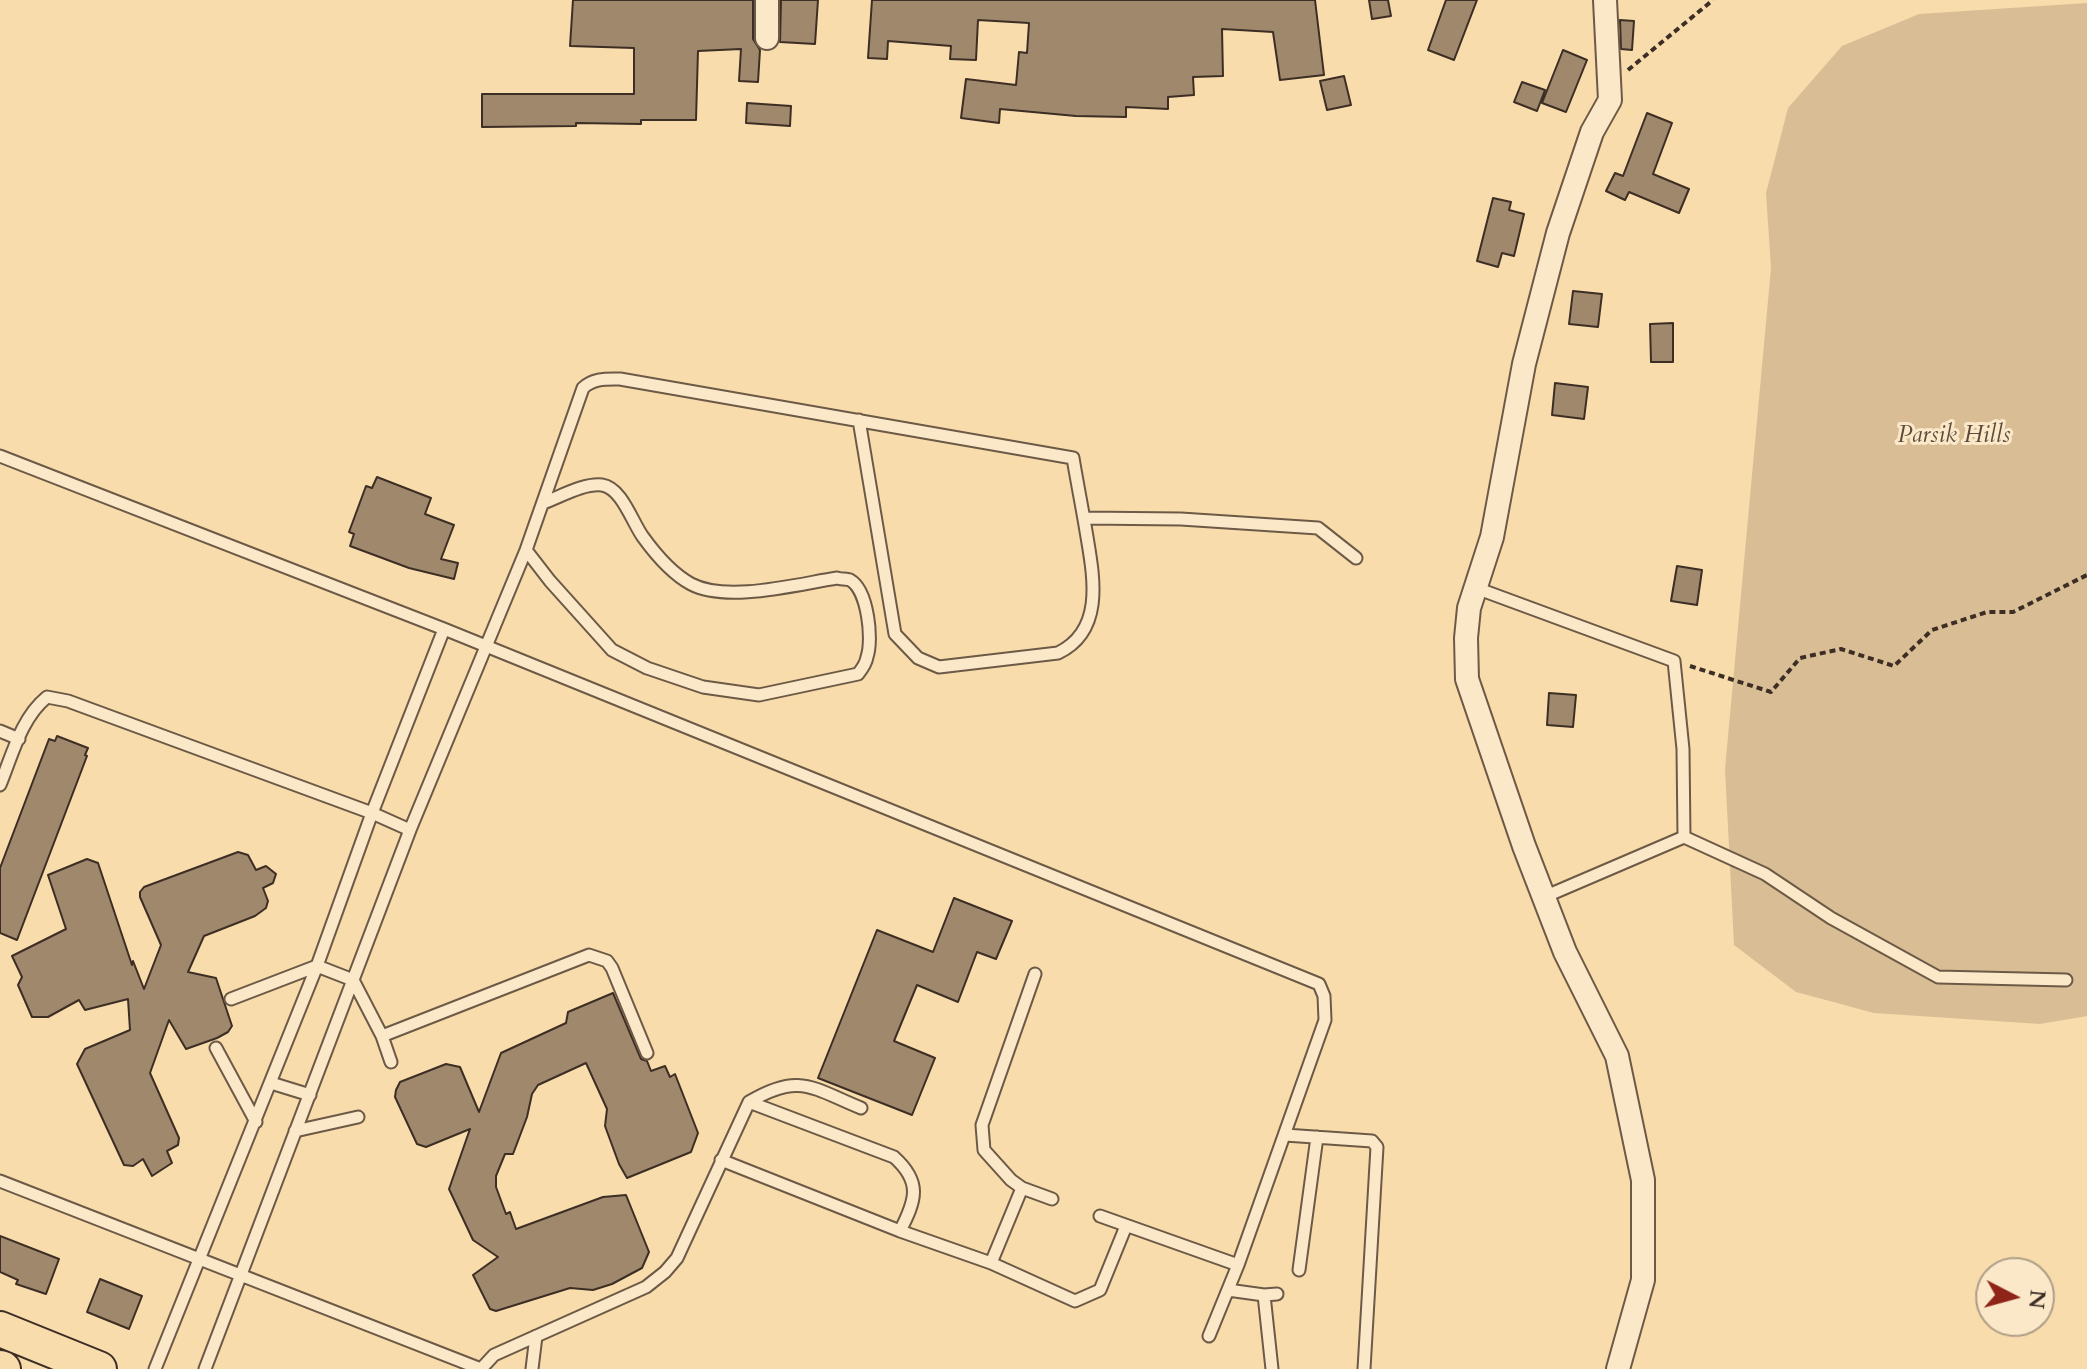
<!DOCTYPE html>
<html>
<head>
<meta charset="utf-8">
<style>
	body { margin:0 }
	#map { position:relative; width:2087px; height:1369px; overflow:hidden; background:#f9dcac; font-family:Cardo,serif }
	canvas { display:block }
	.north { position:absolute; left:1975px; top:1257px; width:80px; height:80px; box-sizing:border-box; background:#fbe8c9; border:2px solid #af9e87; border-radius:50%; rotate:96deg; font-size:22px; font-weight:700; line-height:32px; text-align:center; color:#3d2e25 }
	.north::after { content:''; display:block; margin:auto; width:28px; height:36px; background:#8f2418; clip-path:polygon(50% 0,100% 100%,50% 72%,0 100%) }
</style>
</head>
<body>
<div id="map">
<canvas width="2087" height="1369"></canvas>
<div class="north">N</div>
</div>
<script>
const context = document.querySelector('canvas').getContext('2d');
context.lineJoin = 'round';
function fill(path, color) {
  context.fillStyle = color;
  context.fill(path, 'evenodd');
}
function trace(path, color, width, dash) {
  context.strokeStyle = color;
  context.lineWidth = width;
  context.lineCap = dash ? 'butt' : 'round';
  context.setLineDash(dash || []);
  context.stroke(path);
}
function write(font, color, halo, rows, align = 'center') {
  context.font = font + ' Cardo,serif';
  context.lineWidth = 6;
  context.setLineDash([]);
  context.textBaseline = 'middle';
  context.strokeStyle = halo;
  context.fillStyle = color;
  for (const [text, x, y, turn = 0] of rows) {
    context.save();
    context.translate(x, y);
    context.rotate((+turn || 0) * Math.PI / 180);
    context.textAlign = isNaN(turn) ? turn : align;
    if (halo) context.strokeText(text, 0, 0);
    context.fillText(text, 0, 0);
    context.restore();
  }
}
const green = new Path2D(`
	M 2087,3 L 2087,1016 L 2040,1024 L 1874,1013 L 1796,992 L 1734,945 L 1725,769 L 1771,268 L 1766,193 L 1788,108 L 1842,46 L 1919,14 Z`);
const building = new Path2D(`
	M 573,0 L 753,0 L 753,39 L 760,50 L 758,82 L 739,81 L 741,49 L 698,51 L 696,120 L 641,120 L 641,124 L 576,123 L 576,126 L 482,127 L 482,94 L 634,94 L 634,48 L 570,46 Z
	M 781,0 L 818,0 L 815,44 L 780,42 Z
	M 872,0 L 1315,0 L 1324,75 L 1280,80 L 1273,32 L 1222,29 L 1223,76 L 1193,77 L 1194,95 L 1168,97 L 1168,109 L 1126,107 L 1126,117 L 1076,116 L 1000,109 L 999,123 L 961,118 L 966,79 L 1016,85 L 1019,52 L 1027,53 L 1029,23 L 978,20 L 976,60 L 950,59 L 951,46 L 888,41 L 887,59 L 868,58 Z
	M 1369,0 L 1388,0 L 1391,16 L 1372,19 Z
	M 1446,0 L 1477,0 L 1454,60 L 1428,50 Z
	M 1620,20 L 1634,21 L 1632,50 L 1621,49 Z
	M 1563,50 L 1587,60 L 1566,112 L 1542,103 Z
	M 1344,76 L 1351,105 L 1327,110 L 1320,81 Z
	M 1522,82 L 1545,90 L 1537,111 L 1514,102 Z
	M 747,103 L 791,106 L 790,126 L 746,123 Z
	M 1647,113 L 1672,123 L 1653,174 L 1689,189 L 1679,213 L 1629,192 L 1625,200 L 1606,191 L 1615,173 L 1623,176 Z
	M 1493,198 L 1511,202 L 1509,210 L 1524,214 L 1514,256 L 1502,253 L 1498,267 L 1477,261 Z
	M 1573,291 L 1602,294 L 1598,327 L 1569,324 Z
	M 1673,323 L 1673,362 L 1651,362 L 1650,324 Z
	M 1555,383 L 1588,387 L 1584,419 L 1552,415 Z
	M 377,477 L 431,498 L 425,514 L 454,525 L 441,559 L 458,563 L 454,579 L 409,568 L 350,546 L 354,534 L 349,532 L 366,486 L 372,488 Z
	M 1677,566 L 1702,570 L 1697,605 L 1671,601 Z
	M 1549,693 L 1576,695 L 1573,727 L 1547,725 Z
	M 57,736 L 88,748 L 85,755 L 87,756 L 17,940 L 0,933 L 0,868 L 49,739 L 55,741 Z
	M 238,852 L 248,855 L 256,870 L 266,866 L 276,874 L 273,883 L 263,888 L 268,901 L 266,908 L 255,916 L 204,936 L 188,972 L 216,978 L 232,1026 L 228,1032 L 217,1038 L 186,1049 L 169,1020 L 150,1073 L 179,1138 L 178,1145 L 167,1151 L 172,1163 L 152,1176 L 143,1159 L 133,1166 L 124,1165 L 77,1064 L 85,1049 L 130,1030 L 128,999 L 85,1010 L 79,1000 L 48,1017 L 32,1017 L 18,985 L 22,977 L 12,956 L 66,929 L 48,875 L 87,859 L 98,863 L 132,965 L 133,961 L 144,989 L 161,945 L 140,897 L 140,892 L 144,887 Z
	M 954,898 L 1012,921 L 996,959 L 977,952 L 958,1002 L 917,985 L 894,1041 L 935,1058 L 912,1115 L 818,1078 L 877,930 L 933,952 Z
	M 613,993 L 641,1059 L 647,1061 L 651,1071 L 665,1066 L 670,1077 L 675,1074 L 698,1133 L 691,1152 L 627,1178 L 619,1164 L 605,1126 L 607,1109 L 586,1063 L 538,1085 L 532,1094 L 527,1117 L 513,1154 L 505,1154 L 496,1176 L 496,1187 L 506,1214 L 510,1212 L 516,1229 L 603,1197 L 626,1195 L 649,1252 L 642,1268 L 612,1284 L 593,1290 L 570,1288 L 496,1311 L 490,1309 L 473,1275 L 498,1257 L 473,1240 L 449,1189 L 470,1129 L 426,1147 L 417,1144 L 395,1097 L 396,1090 L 400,1082 L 446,1064 L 460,1067 L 479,1112 L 501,1053 L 566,1023 L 568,1012 Z
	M 0,1236 L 59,1259 L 46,1294 L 16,1284 L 18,1280 L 0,1272 Z
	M 100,1279 L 142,1296 L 129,1329 L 87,1312 Z`);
const path = new Path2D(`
	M 1628,70 L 1713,0
	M 1690,666 L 1771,692 L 1800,658 L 1841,649 L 1894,666 L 1932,630 L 1987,612 L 2013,612 L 2087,575`);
const service = new Path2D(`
	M 0,456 L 444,629 L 1319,984 L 1324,996 L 1325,1020 L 1238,1265 L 1209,1336
	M 1084,518 L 1181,519 L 1318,528 L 1356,558
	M 526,550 L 550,581 L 612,650 L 647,668 L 703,687 L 759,695 L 858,674 C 862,669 866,664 867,657 C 873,640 868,590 850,580 C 848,579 839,579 837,578 C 798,584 727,603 691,584 C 671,573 656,555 643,537 C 632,522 622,488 602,485 C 583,483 560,497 543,503
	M 1476,588 L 1674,661 L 1683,749 L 1684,837 L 1544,897
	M 0,731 L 19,739
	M 0,785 C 12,756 21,718 47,697 L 68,701 L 372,813 L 410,830
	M 1684,837 L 1765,874 L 1831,918 L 1938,977 L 2066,980
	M 231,999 L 317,966 L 353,980 L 382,1036 L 391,1062
	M 382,1036 L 589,955 L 607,961 L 612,968 L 647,1053
	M 216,1048 L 256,1122
	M 271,1083 L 310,1095
	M 295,1131 L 358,1117
	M 1285,1135 L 1372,1141 L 1377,1147 L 1364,1369
	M 721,1160 L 900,1231 C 916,1200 922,1182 894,1157 L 749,1102
	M 0,1181 L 481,1369
	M 1022,1188 L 1052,1199
	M 1100,1216 L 1238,1265
	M 900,1231 L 991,1263 L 1075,1301 L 1100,1290 L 1126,1226
	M 991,1263 L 1022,1188 L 1011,1180 L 984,1150 L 982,1125 L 1035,974
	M 1299,1270 L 1317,1137
	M 1228,1290 L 1264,1295 L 1277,1294
	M 1264,1295 L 1272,1369
	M 155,1369 L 317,966 L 372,813 L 444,629
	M 205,1369 L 410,830 L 526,550 L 583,388 C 593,378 606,379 620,379 L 1073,458 C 1077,482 1082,507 1086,531 C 1093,574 1106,630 1058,653 L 939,667 L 918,658 L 895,634 L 859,420
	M 481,1369 L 494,1355 L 646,1287 L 665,1272 L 677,1258 L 749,1102 C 799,1072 812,1088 861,1108
	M 532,1369 L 536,1336`);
const minor = new Path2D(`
	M 767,0 L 767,38
	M 1605,0 L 1610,100 L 1592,132 L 1558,233 L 1524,364 L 1492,537 L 1469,608 L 1466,638 L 1467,679 L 1524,846 L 1565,952 L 1617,1056 L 1643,1180 L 1643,1280 L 1618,1369`);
const primary = new Path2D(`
	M 0,1329 L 99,1369
	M 0,1368 L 3,1369`);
const parkNames = [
	["Parsik Hills",1954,436]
];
fill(green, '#d9be95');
fill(building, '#9f886b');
trace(building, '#3d2e25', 2);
trace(service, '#6c5a47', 15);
trace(minor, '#6c5a47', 26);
trace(primary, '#3d2e25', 38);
trace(path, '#3d2e25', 4, [6, 4]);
trace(service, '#fbe8c9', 11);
trace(minor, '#fbe8c9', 22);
trace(primary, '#f9dcac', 34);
write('italic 24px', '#5c4b3b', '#fbe8c9', parkNames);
</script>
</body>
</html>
